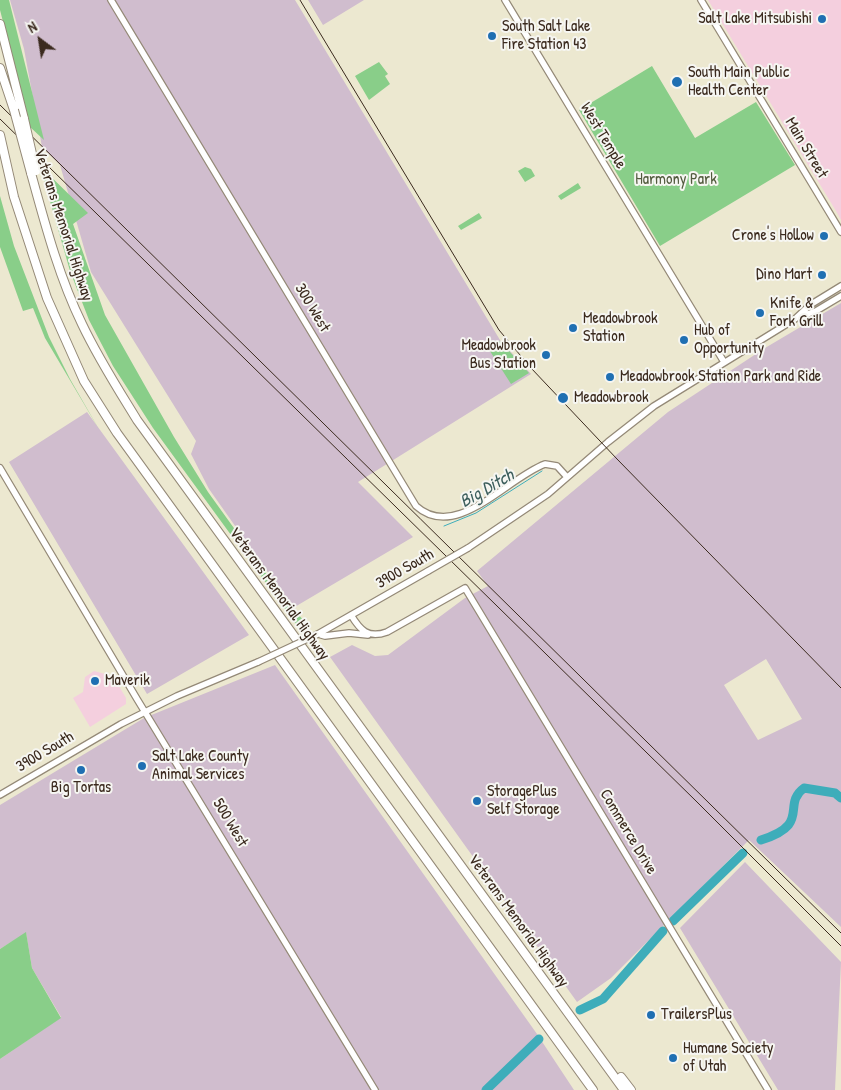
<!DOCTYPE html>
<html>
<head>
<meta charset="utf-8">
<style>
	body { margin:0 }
	#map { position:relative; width:841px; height:1090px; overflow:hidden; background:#ece8d0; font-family:"Patrick Hand",sans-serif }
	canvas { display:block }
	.north { position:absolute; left:15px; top:15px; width:50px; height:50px; -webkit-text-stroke:4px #f6f6f2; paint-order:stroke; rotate:329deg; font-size:14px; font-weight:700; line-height:20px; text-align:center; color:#3b2a1e }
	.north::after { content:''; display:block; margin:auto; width:18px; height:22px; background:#3b2a1e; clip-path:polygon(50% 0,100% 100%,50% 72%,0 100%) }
</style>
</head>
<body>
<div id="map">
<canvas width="841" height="1090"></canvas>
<div class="north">N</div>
</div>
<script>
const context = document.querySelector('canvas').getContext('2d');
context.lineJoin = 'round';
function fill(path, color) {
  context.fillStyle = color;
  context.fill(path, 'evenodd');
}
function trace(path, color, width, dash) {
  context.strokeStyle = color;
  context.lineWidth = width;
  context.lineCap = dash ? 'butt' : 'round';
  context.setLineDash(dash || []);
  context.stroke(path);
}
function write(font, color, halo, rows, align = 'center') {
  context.font = font + ' "Patrick Hand",sans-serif';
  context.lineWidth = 4;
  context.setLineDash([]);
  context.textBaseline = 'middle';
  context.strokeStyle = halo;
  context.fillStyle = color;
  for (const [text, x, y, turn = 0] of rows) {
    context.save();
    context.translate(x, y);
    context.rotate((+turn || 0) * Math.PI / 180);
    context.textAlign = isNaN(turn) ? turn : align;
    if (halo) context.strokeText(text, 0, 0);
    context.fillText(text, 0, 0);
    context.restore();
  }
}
const built = new Path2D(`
	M 708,0 L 841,0 L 841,220 L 836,211 Z
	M 94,671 L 113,676 L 126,698 L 126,704 L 90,727 L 73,698 L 83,692 L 85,677 Z`);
const industrial = new Path2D(`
	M 10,0 L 295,0 L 500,340 L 531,374 L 358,482 L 413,537 L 293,608 L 209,489 L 191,454 L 196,441 L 91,272 L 60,165 L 42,147 L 24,49 Z
	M 308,0 L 364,0 L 323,25 Z
	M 841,303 L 841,927 L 749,840 L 611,978 L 577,1002 L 330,657 L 352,645 L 375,656 L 388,655 L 465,598 L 488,586 L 477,571 L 668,412 L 765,348 ZM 766,659 L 802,719 L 758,740 L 724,685 Z
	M 87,412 L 249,635 L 147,694 L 9,462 Z
	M 275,665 L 537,1034 L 574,1090 L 0,1090 L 0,1059 L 61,1017 L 32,968 L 26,933 L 0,949 L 0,805 L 144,718 Z
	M 745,862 L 841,962 L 835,1090 L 778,1090 L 680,928 Z`);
const green = new Path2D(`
	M 0,0 L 9,0 L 44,140 L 30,127 L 0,10 Z
	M 379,62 L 388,74 L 385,76 L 390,84 L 369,100 L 355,76 Z
	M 652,66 L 695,138 L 756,102 L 795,165 L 660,246 L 579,110 Z
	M 40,166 L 88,213 L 73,224 L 105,315 L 174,437 L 208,492 L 292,609 L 310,626 L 300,624 L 301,631 L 153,428 L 113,366 L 89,320 L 70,271 Z
	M 525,167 L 531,169 L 535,176 L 525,182 L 518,171 Z
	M 578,183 L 581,188 L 561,200 L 558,196 Z
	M 0,196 L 14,246 L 49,337 L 70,379 L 100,431 L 45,338 L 33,308 L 23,311 L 0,247 Z
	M 479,213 L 482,218 L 461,230 L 458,226 Z
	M 500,341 L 529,373 L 511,384 L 488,348 Z
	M 26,932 L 32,968 L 61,1018 L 0,1059 L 0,949 Z`);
const stream = new Path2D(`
	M 444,526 L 476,513 L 542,471`);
const river = new Path2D(`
	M 761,840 C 812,824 781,805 804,788 L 835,793 L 841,798
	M 673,921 L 743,853
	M 580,1010 L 603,999 L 663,931
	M 486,1090 L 539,1039`);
const secondary = new Path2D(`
	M 111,0 L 416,506 C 456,542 507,478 545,464 L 557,466 L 567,477
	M 505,0 L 724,362
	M 701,0 L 841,232
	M 799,317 L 816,311 L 841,296
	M 0,468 L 137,699 L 375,1090
	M 468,548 L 548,494 L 608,442 L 654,406 L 795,319 L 810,305 L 841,286
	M 351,615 C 360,630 368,639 387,632 L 465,588 L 768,1090
	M 318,634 L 428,571
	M 318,634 L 325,636 L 349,633 L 368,635
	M 0,795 L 121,724 L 177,696 L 258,662`);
const highway = new Path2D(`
	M 0,24 L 24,119
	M 0,68 L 14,110
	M 0,135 L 14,197 L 47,298 L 84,381 L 117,433 L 593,1090
	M 31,173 C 45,224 59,277 82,324 C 98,358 118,389 137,420 L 624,1090
	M 621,1077 L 631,1090`);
const tram = new Path2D(`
	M 300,0 L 499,330 L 531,368 L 617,459 L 841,688`);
const rail = new Path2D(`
	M 0,105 L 841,933
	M 0,119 L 696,801 L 841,946`);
const secondaryBridge = new Path2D(`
	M 428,571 L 468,548
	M 258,662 L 318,634`);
const highwayBridge = new Path2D(`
	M 14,110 L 31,173
	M 24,119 L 36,171`);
const markers = [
	[822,19,5,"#1f6fb2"],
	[492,36,5,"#1f6fb2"],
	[677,82,6,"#1f6fb2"],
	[824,236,5,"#1f6fb2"],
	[822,275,5,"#1f6fb2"],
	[760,313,5,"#1f6fb2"],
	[573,328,5,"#1f6fb2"],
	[684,340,5,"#1f6fb2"],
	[546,355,5,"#1f6fb2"],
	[610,377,5,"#1f6fb2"],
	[563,398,6,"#1f6fb2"],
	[95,681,5,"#1f6fb2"],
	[142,766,5,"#1f6fb2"],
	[81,770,5,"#1f6fb2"],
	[477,801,5,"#1f6fb2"],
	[651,1015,5,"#1f6fb2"],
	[673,1058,5,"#1f6fb2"]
];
const poiNames = [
	["Salt Lake Mitsubishi",812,19,"right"],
	["South Salt Lake",502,27],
	["Fire Station 43",502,45],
	["South Main Public",688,73],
	["Health Center",688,91],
	["Crone's Hollow",814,236,"right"],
	["Dino Mart",812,275,"right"],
	["Knife &",770,304],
	["Fork Grill",770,322],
	["Meadowbrook",583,319],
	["Station",583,337],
	["Hub of",694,331],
	["Opportunity",694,349],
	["Meadowbrook",536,346,"right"],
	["Bus Station",536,364,"right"],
	["Meadowbrook Station Park and Ride",620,377],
	["Meadowbrook",574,398],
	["Maverik",105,681],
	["Salt Lake County",152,757],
	["Animal Services",152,775],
	["Big Tortas",81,788,"center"],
	["StoragePlus",487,792],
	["Self Storage",487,810],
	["TrailersPlus",661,1015],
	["Humane Society",683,1049],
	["of Utah",683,1067]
];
const streetNames = [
	["West Temple",603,136,59],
	["Main Street",806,148,59],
	["Veterans Memorial Highway",63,225,72],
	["300 West",312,308,59],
	["3900 South",405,569,-30],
	["Veterans Memorial Highway",279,594,54],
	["3900 South",45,752,-31],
	["500 West",230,823,59],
	["Commerce Drive",628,832,59],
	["Veterans Memorial Highway",518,921,54]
];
const parkNames = [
	["Harmony Park",676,180]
];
const waterNames = [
	["Big Ditch",487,489,-30]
];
fill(built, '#f4cfde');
fill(industrial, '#d0bdce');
fill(green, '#89ce89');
trace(stream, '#3eadba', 1);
trace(river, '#3eadba', 9);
trace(secondary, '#948977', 8);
trace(highway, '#948977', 10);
trace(secondary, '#fff', 5.5);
trace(highway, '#fff', 8);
trace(tram, '#3b2a1e', 1);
trace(rail, '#3b2a1e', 1);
trace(secondaryBridge, '#948977', 8, []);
trace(highwayBridge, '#948977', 10, []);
trace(secondaryBridge, '#fff', 5.5);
trace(highwayBridge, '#fff', 8);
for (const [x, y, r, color] of markers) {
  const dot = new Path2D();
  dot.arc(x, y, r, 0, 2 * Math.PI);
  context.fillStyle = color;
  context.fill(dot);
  trace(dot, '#f6f6f2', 2);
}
write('16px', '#3b2a1e', '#f6f6f2', poiNames, 'left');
write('16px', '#3b2a1e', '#f6f6f2', streetNames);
write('16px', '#525b3e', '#f6f6f2', parkNames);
write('italic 18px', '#3c5e5c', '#f6f6f2', waterNames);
</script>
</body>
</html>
